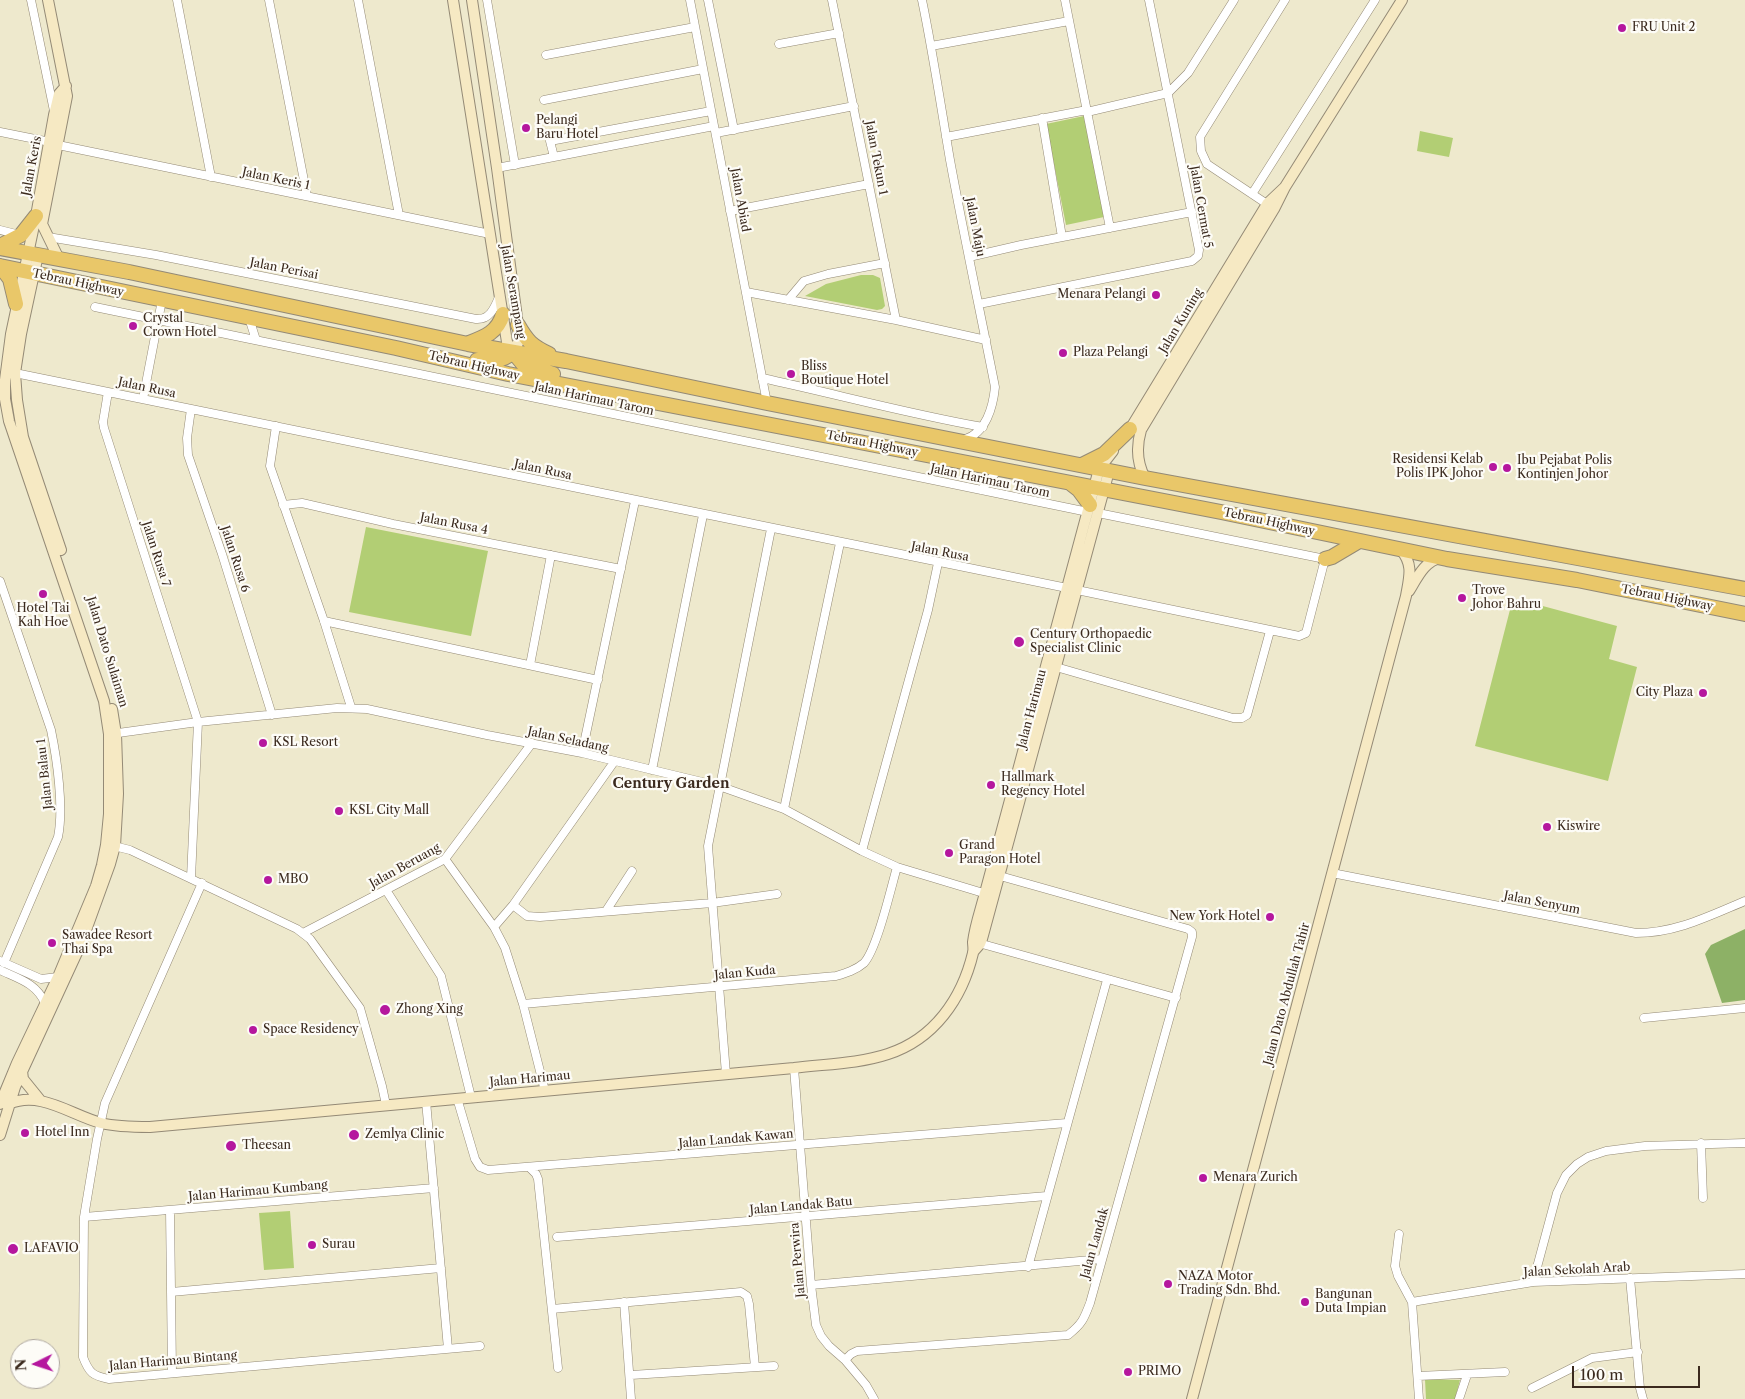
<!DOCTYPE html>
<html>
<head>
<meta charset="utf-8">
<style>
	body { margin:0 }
	#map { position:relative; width:1745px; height:1399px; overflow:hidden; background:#eee9cd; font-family:"Libre Caslon Text",serif }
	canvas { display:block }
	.north { position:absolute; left:10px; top:1339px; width:50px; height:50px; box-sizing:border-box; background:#fdfcf7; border:1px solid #afa8a0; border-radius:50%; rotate:266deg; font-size:14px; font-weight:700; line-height:20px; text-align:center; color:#3b2a1e }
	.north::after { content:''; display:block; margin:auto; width:18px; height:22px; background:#b5179e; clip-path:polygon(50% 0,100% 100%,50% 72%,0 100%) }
	.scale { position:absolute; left:1572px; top:1366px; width:128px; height:22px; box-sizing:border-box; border:2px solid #3b2a1e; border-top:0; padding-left:6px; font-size:15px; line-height:18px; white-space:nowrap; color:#3b2a1e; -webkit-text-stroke:4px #fdfcf7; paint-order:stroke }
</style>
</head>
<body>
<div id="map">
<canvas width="1745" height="1399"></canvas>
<div class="north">N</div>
<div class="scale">100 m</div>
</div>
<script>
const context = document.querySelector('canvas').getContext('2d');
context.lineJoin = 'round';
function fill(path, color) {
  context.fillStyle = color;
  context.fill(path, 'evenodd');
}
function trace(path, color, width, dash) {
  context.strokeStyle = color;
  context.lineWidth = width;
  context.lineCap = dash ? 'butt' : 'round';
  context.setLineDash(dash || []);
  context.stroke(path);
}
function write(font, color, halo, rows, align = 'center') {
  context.font = font + ' "Libre Caslon Text",serif';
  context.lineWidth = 4.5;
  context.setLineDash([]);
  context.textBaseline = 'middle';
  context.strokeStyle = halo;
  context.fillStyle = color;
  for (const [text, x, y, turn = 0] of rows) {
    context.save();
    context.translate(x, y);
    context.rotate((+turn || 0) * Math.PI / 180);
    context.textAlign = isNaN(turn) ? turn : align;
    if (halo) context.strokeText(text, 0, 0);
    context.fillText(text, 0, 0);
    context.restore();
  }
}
const green = new Path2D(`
	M 1084,116 L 1104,217 L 1066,225 L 1046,124 Z
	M 1420,131 L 1453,138 L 1449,157 L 1417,151 Z
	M 861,275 L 873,275 L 880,278 L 885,306 L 882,309 L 877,310 L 805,296 L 826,284 Z
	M 366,527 L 488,551 L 471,636 L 349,612 Z
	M 1513,598 L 1617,626 L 1609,659 L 1637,667 L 1608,781 L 1475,746 Z
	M 290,1211 L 294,1268 L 264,1270 L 259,1213 Z
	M 1425,1379 L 1460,1380 L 1455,1399 L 1426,1399 Z`);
const forest = new Path2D(`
	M 1745,929 L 1745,1000 L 1722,1003 L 1705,954 L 1711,945 Z`);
const street = new Path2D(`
	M 31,0 L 54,111
	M 177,0 L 211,177
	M 269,0 L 307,196
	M 358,0 L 399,215
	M 487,0 L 515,165
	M 690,0 L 767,403
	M 708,0 L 734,130
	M 832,0 L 896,320
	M 922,0 C 933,53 941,107 950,160 C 964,236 980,311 995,387 C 993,407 986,433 965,439
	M 1065,0 L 1110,228
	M 779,44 L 839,33
	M 931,46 L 1069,21
	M 546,55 L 695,27
	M 544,100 L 703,69
	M 1087,112 L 1168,93 L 1188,73 L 1234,0
	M 1042,118 L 1062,237
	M 0,132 L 50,142
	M 716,133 L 854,106
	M 946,137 L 1087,110
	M 58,145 L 490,234
	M 554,157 L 550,141 L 711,111
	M 497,168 L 714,126
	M 1252,194 L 1375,0
	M 1270,206 L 1207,164 L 1201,151 L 1200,137 L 1285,0
	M 730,211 L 869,184
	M 0,230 L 20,235
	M 48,237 L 156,255 L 476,319 C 491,320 495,306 500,295
	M 969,257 L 1021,245 L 1192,212
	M 746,292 L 896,320 L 986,340
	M 788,300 L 804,281 L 828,274 L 885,263
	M 979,304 L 1192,261 L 1198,256 L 1199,250 L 1149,0
	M 95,307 L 1088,512
	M 249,318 L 256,340
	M 15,373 L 1067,588
	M 762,378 C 836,394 909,414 983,427
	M 108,392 L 103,422 L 104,428 L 198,722 L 191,878
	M 143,399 L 162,300
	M 191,409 L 187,438 L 188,455 L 222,554 L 272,715
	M 276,426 L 270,466 L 324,621 L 351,707
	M 981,490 L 999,469
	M 283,505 L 302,503 L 393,524 L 621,569
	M 0,581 L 51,730 C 57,759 64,808 58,837 L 4,963
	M 1077,590 L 1299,636 L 1306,633 L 1325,559 L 1098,513
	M 324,621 L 598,680
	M 530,665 L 551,555
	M 1056,667 L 1233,718 L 1242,718 L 1247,715 L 1270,631
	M 111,734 L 198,722 L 337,708 L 367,709 L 487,735 L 582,753 L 719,786 L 784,809 L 862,851 L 897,867 L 990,895
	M 582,753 L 635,501
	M 652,770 L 703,515
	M 784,809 L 840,543
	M 110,845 L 130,850 L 297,929 L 310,939 L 360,1008 L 382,1086 L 386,1105
	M 862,851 L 928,610 L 938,563
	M 445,859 L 494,927 L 505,948 L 523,1004 L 545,1091
	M 1332,873 L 1636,933 C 1676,933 1709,916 1745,901
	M 202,883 L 105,1103 L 97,1139 L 84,1217 L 83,1357 C 89,1373 93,1376 109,1379 L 480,1346
	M 386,890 L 441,976 L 471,1097
	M 513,905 L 527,916 L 540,917 L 712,903 L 777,894
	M 606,911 L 632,871
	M 494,927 L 513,905 L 614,762
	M 303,933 L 445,859 L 532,743
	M 975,942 L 1176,998
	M 0,961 L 41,979 L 58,977
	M 0,970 C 19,979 36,983 45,1003
	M 523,1004 L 836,976 C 846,973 856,970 864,963 C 877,949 891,888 897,867
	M 1644,1018 L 1745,1008
	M 794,1068 L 811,1285 L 816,1325 L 821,1336 L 829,1346 L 845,1360 L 866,1385 L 874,1399
	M 726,1074 L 708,846 L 771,529
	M 457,1098 L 475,1159 L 480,1167 L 488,1170 L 1067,1123
	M 426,1101 L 448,1349
	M 1701,1143 L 1703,1198
	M 529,1167 L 536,1174 L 538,1179 L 558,1368
	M 170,1210 L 172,1372
	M 84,1217 L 434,1188
	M 1399,1234 L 1395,1266 L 1398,1276 L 1412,1302 L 1419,1399
	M 557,1237 L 1047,1196
	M 1028,1267 L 1107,980
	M 1630,1278 L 1640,1388 L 1643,1399
	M 1533,1282 L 1557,1193 L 1566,1175 L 1577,1164 L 1588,1157 L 1606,1151 L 1645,1146 L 1745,1143
	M 811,1285 L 1102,1259
	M 171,1292 L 441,1268
	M 624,1302 L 631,1399
	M 1412,1302 L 1533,1282 L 1745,1274
	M 552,1309 L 741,1292 L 747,1296 L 749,1304 L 755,1367
	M 845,1360 L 851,1354 L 857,1351 L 1068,1335 C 1082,1324 1084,1319 1090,1303 L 1192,937 L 1192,932 L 1188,929 L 1000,876
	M 631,1375 L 774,1366
	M 1418,1376 L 1505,1372
	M 1532,1388 L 1592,1358 L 1638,1352
	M 1459,1399 L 1467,1375`);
const secondary = new Path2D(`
	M 48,0 L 67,96 L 42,224 L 59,259
	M 453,0 L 507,342 L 513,352 L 519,341 L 518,325 L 497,168 L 472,0
	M 38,255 L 21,334 L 15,373 L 17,400 L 23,437 L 61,550
	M 1127,434 L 1267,204 L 1285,187
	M 1145,478 C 1137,463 1136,447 1141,430 L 1274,209 L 1285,187 L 1402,0
	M 1409,591 C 1417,578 1425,560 1441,558
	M 973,952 L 980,944 L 982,939 L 1109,471
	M 22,1071 L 23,1079 L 40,1100
	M 0,1104 L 17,1063 L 58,977 L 96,886 L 102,865 L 106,845 L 109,814 L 109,734 L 104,701 L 9,421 L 5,399 L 5,380 L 11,334 L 36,216 L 54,115 L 59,94 L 66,86
	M 9,1104 C 40,1090 71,1115 101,1123 C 117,1127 134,1127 150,1127 L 794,1068 C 824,1064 858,1064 888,1054 C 934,1039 962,999 973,953 C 974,949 973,945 973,942 C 975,925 981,909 985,893 L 1099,469 L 1113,451
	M 0,1135 L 15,1087 L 81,944 L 110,864 L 115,846 L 118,794 L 116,734 L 112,709
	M 1192,1399 L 1406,596 C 1409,578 1414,565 1401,550`);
const highway = new Path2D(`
	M 0,246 L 21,235 L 36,216
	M 0,248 L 129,272 L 468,344 L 566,361 L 767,403 L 1145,478 L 1745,589
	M 0,266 L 396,348 L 508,374 L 1221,512 L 1447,559 L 1577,580 L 1745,614
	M 0,266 L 10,279 L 16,304
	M 518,325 C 527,341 532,346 549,354
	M 469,343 C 485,337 498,332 503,314
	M 513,352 L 523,364 L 553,374
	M 477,360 C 491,361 502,362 513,352
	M 1082,465 L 1104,454 L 1130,429
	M 1070,483 L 1079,490 L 1090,505
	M 1325,559 L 1332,557 L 1359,541`);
const markers = [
	[1622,28,5,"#b5179e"],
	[526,128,5,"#b5179e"],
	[1156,295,5,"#b5179e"],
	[133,326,5,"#b5179e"],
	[1063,353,5,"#b5179e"],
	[791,374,5,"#b5179e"],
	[1493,467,5,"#b5179e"],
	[1507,468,5,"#b5179e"],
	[43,594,5,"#b5179e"],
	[1462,598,5,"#b5179e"],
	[1019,642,6,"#b5179e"],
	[1703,693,5,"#b5179e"],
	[263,743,5,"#b5179e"],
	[991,785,5,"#b5179e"],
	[339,811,5,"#b5179e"],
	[1547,827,5,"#b5179e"],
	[949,853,5,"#b5179e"],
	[268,880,5,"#b5179e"],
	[1270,917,5,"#b5179e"],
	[52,943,5,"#b5179e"],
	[385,1010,6,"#b5179e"],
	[253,1030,5,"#b5179e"],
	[25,1133,5,"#b5179e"],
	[354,1135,6,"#b5179e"],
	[231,1146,6,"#b5179e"],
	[1203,1178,5,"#b5179e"],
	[312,1245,5,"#b5179e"],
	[13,1249,6,"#b5179e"],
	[1168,1284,5,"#b5179e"],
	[1305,1302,5,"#b5179e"],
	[1128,1372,5,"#b5179e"]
];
const poiNames = [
	["FRU Unit 2",1632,28],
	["Pelangi",536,121],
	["Baru Hotel",536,135],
	["Menara Pelangi",1146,295,"right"],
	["Crystal",143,319],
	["Crown Hotel",143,333],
	["Plaza Pelangi",1073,353],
	["Bliss",801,367],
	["Boutique Hotel",801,381],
	["Residensi Kelab",1483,460,"right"],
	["Polis IPK Johor",1483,474,"right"],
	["Ibu Pejabat Polis",1517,461],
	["Kontinjen Johor",1517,475],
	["Trove",1472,591],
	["Johor Bahru",1472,605],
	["Hotel Tai",43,609,"center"],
	["Kah Hoe",43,623,"center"],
	["Century Orthopaedic",1030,635],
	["Specialist Clinic",1030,649],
	["City Plaza",1693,693,"right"],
	["KSL Resort",273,743],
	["Hallmark",1001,778],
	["Regency Hotel",1001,792],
	["KSL City Mall",349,811],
	["Kiswire",1557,827],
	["Grand",959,846],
	["Paragon Hotel",959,860],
	["MBO",278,880],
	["New York Hotel",1260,917,"right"],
	["Sawadee Resort",62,936],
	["Thai Spa",62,950],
	["Zhong Xing",396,1010],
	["Space Residency",263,1030],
	["Hotel Inn",35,1133],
	["Zemlya Clinic",365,1135],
	["Theesan",242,1146],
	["Menara Zurich",1213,1178],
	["Surau",322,1245],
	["LAFAVIO",24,1249],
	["NAZA Motor",1178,1277],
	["Trading Sdn. Bhd.",1178,1291],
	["Bangunan",1315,1295],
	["Duta Impian",1315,1309],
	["PRIMO",1138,1372]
];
const streetNames = [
	["Jalan Tekun 1",876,158,79],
	["Jalan Keris",32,166,-79],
	["Jalan Keris 1",276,179,12],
	["Jalan Abiad",740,200,80],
	["Jalan Cermat 5",1201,207,80],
	["Jalan Maju",975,227,79],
	["Jalan Perisai",284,269,11],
	["Tebrau Highway",78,283,12],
	["Jalan Serampang",513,292,80],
	["Jalan Kuning",1181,321,-59],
	["Tebrau Highway",474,366,13],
	["Jalan Rusa",147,388,12],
	["Jalan Harimau Tarom",594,399,12],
	["Tebrau Highway",872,444,11],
	["Jalan Rusa",543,470,12],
	["Jalan Harimau Tarom",990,481,12],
	["Tebrau Highway",1269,522,12],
	["Jalan Rusa 4",454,524,11],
	["Jalan Rusa",940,552,11],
	["Jalan Rusa 7",156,554,72],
	["Jalan Rusa 6",235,559,72],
	["Tebrau Highway",1667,598,11],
	["Jalan Dato Sulaiman",107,652,73],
	["Jalan Harimau",1032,709,-75],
	["Jalan Seladang",568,740,12],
	["Jalan Balau 1",45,774,-96],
	["Jalan Beruang",405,866,-29],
	["Jalan Senyum",1542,903,11],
	["Jalan Kuda",745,973,-5],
	["Jalan Dato Abdullah Tahir",1287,994,-75],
	["Jalan Harimau",530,1079,-5],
	["Jalan Landak Kawan",736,1139,-5],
	["Jalan Harimau Kumbang",258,1191,-5],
	["Jalan Landak Batu",801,1206,-5],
	["Jalan Landak",1095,1243,-74],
	["Jalan Perwira",798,1260,-95],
	["Jalan Sekolah Arab",1577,1270,-3],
	["Jalan Harimau Bintang",173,1361,-5]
];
const neighbourhoodNames = [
	["Century Garden",671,784]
];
fill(green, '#b2ce74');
fill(forest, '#8db166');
trace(street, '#948a76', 9);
trace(secondary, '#948a76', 12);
trace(highway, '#948a76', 16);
trace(street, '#fff', 8);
trace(secondary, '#f6e9c3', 10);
trace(highway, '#e9c769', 14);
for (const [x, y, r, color] of markers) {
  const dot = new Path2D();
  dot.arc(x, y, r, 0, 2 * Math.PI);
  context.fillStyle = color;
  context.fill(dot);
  trace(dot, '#fdfcf7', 2);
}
write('12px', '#3b2a1e', '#fdfcf7', poiNames, 'left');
write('12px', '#3b2a1e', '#fdfcf7', streetNames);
write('bold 14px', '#3b2a1e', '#fdfcf7', neighbourhoodNames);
</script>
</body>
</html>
